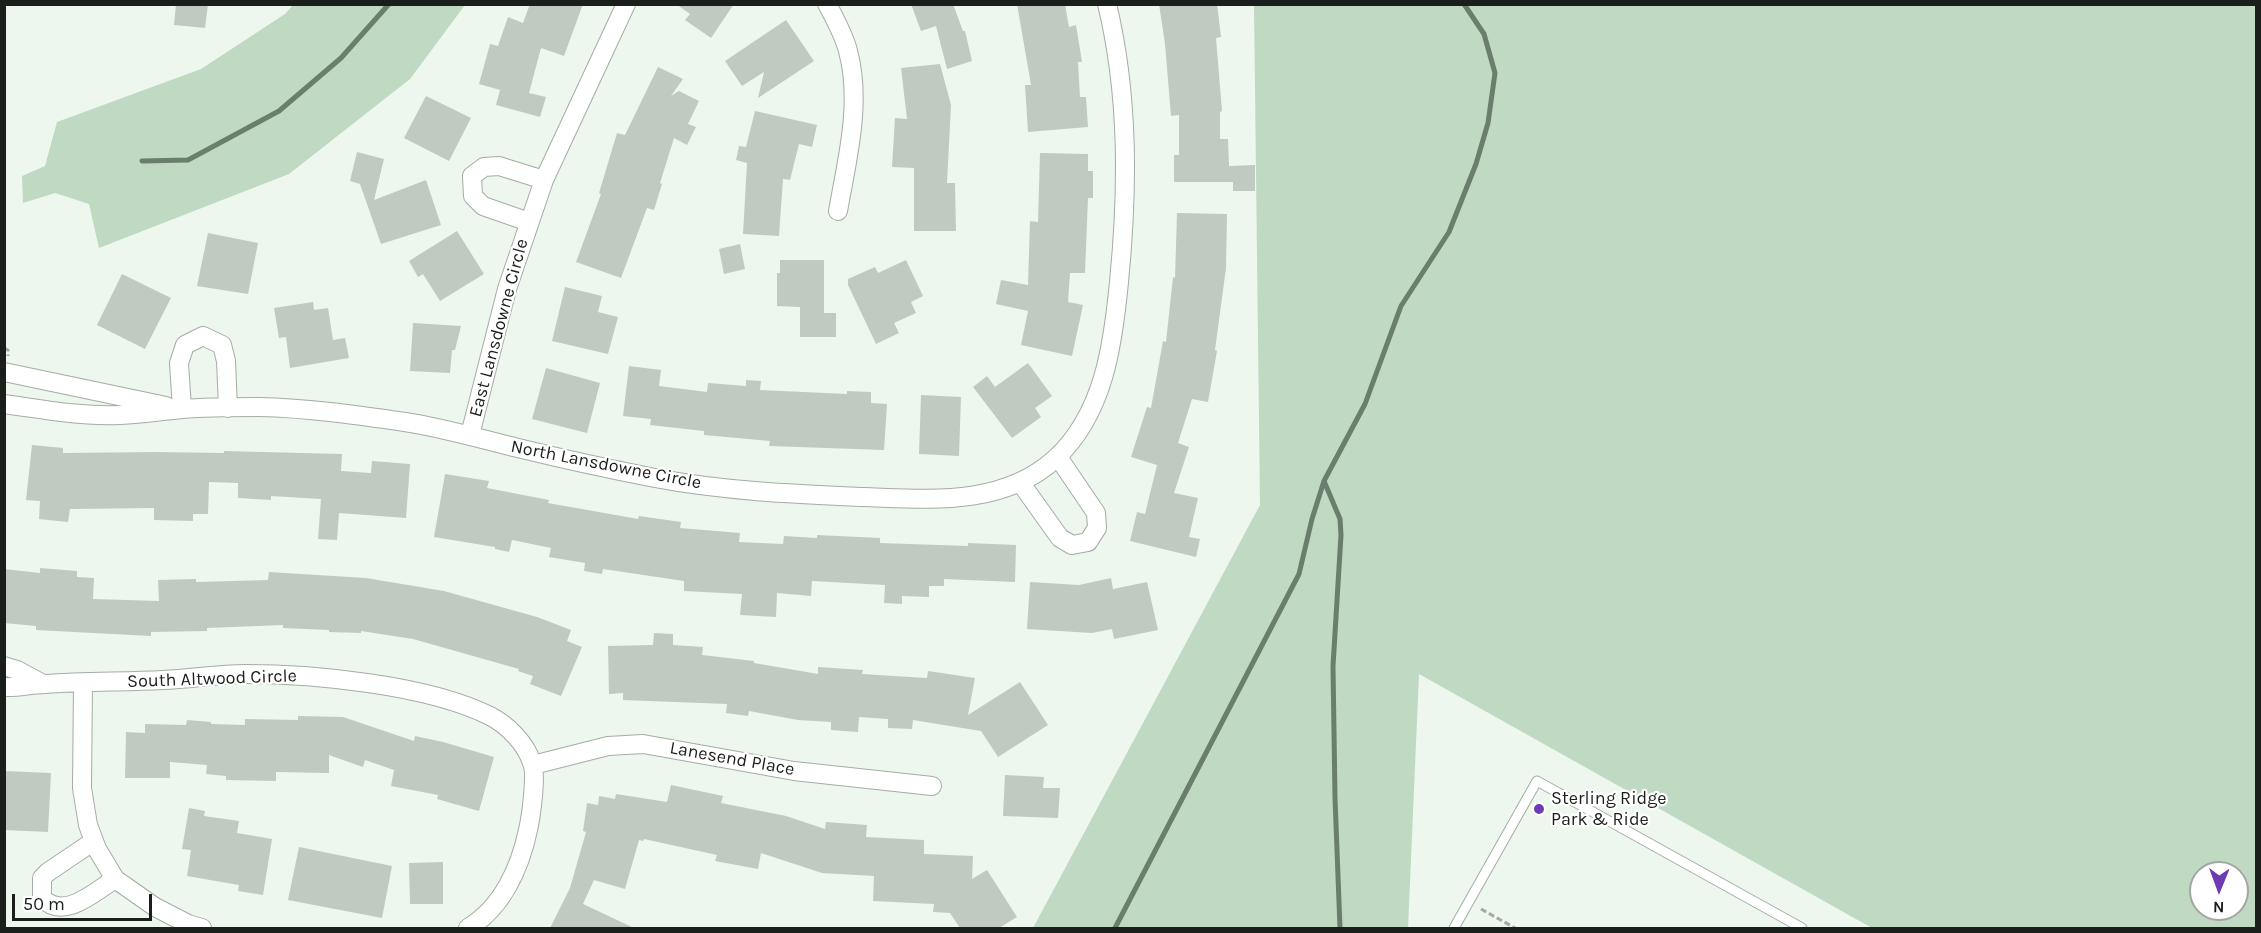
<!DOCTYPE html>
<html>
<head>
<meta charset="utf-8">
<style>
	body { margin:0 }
	#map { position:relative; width:2261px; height:933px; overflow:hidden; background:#edf7ee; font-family:Karla,sans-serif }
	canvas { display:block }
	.frame { position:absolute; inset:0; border:6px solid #1b1f1b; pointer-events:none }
	.north { position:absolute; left:2189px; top:861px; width:60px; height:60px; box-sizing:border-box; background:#fff; border:2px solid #a4a5a4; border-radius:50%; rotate:181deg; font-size:16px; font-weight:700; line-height:24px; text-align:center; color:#1b1f1b }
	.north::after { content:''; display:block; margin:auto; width:21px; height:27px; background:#6d3bb2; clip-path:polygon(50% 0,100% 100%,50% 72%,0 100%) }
	.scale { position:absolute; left:12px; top:894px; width:140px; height:27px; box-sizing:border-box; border:3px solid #1b1f1b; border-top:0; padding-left:8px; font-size:18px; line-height:21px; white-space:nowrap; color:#1b1f1b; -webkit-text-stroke:4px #fff; paint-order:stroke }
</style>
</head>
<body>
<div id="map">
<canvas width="2261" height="933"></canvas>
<div class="frame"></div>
<div class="north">N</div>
<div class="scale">50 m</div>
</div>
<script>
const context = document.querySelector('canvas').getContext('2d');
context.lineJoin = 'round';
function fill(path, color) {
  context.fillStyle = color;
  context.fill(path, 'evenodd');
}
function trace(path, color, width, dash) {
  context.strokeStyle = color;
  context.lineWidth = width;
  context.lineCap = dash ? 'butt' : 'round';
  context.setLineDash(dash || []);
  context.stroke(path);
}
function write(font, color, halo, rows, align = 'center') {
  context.font = font + ' Karla,sans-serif';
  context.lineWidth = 4.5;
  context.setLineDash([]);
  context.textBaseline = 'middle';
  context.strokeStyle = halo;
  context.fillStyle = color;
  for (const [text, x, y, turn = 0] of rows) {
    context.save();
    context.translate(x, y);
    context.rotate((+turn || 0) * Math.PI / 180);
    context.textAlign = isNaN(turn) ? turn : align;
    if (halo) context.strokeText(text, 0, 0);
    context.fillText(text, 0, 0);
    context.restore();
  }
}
const green = new Path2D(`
	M 293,5 L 465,5 L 410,79 L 289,174 L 99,248 L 89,204 L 55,193 L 23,203 L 22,176 L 45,166 L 57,122 L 201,69 L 285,14 Z
	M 1254,5 L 2256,5 L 2256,928 L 1872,928 L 1419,674 L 1408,928 L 1033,928 L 1260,505 ZM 2201,873 L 2237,873 L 2237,909 L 2201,909 Z`);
const stream = new Path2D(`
	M 142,161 L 188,160 L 279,111 L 341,58 L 389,4
	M 1324,481 L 1340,519 L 1341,535 L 1333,666 L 1335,798 L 1340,928
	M 1115,928 L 1299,574 L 1312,519 L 1324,481 L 1365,404 L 1401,306 L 1449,232 L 1476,164 L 1488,123 L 1495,73 L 1484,34 L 1464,4`);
const building = new Path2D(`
	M 176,4 L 208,4 L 205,28 L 174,25 Z
	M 530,4 L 583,4 L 564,56 L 541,48 L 529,93 L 546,97 L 540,117 L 496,105 L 500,90 L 479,84 L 490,44 L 498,46 L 508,17 L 523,23 Z
	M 676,4 L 734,4 L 711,38 L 685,20 L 690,14 Z
	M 911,4 L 953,4 L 963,31 L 965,31 L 972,61 L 947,69 L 936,26 L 921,31 Z
	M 1017,4 L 1065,4 L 1069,27 L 1076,25 L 1082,62 L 1078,62 L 1080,97 L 1086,97 L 1088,127 L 1028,132 L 1025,85 L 1031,85 Z
	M 1159,4 L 1217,4 L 1221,37 L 1216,38 L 1222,111 L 1220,112 L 1220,139 L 1228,139 L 1229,166 L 1255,165 L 1255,191 L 1233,191 L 1233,182 L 1174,182 L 1174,155 L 1179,155 L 1179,115 L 1171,116 L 1165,44 Z
	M 786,20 L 814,61 L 758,98 L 764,72 L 742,86 L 725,61 Z
	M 940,64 L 951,105 L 947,183 L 955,183 L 956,231 L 914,231 L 914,168 L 892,167 L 895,118 L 907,119 L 901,68 Z
	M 658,67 L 683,79 L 671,96 L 679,91 L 699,101 L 688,124 L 696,127 L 687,145 L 674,138 L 660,183 L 662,184 L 654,210 L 647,208 L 621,278 L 576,262 L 601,194 L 599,193 L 617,133 L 625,135 Z
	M 426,96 L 471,118 L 449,161 L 404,138 Z
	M 755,111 L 817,125 L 812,147 L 799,144 L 790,180 L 783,179 L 779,236 L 743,234 L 747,163 L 736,160 L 739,146 L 746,147 Z
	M 357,152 L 384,159 L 374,200 L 426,180 L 441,225 L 381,244 L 360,184 L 350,181 Z
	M 1040,153 L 1088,154 L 1088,171 L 1093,171 L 1093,198 L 1088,198 L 1085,273 L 1070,273 L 1068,302 L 1083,305 L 1072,356 L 1021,345 L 1028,311 L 996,304 L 1001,280 L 1028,285 L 1030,221 L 1038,222 Z
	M 1177,213 L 1227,214 L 1226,268 L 1215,350 L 1217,351 L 1208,402 L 1192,399 L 1178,443 L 1189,447 L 1174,493 L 1198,498 L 1189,537 L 1200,539 L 1196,557 L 1130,541 L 1137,512 L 1145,514 L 1157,465 L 1131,457 L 1147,407 L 1151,408 L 1163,341 L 1166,342 L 1173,277 L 1175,278 Z
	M 457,231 L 484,274 L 440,301 L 423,274 L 418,277 L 409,261 Z
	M 208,233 L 258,243 L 248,294 L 197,286 Z
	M 740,244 L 745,269 L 724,274 L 719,249 Z
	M 780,260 L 824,260 L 824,313 L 836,313 L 836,337 L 800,337 L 800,307 L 777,306 L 777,273 L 780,273 Z
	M 906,260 L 923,296 L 911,302 L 916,313 L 894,323 L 899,333 L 876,344 L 848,285 L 848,279 L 875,267 L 878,273 Z
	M 122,274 L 171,298 L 145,349 L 97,325 Z
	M 565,287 L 602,296 L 598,312 L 618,317 L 608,354 L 552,341 Z
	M 313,302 L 314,310 L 328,308 L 333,340 L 345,338 L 349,358 L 290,368 L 286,337 L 279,338 L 274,308 Z
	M 413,323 L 461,326 L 455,350 L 452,350 L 450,373 L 410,371 Z
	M 1028,363 L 1052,396 L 1035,408 L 1041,417 L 1012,438 L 973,387 L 987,376 L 995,387 Z
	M 629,366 L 661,370 L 659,386 L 707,392 L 708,383 L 746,386 L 746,380 L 761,381 L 760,390 L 847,394 L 847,391 L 871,392 L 871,403 L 887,404 L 884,450 L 769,446 L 770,441 L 704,435 L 704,431 L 650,425 L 651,419 L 623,416 Z
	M 546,368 L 600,383 L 587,433 L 532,419 Z
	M 921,395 L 961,397 L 959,456 L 919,454 Z
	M 32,445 L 63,448 L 63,453 L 156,452 L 224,453 L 224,451 L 342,454 L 341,471 L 371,473 L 372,461 L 410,464 L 406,518 L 339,513 L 337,540 L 318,539 L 321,499 L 271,496 L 271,500 L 238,498 L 238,483 L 209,482 L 208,514 L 193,514 L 193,521 L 154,520 L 154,508 L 70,509 L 68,522 L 39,519 L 40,501 L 26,500 Z
	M 445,474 L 489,481 L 487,488 L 549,500 L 548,503 L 638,519 L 639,516 L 681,522 L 680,528 L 740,533 L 739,542 L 783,544 L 784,536 L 817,538 L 817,535 L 880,538 L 880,543 L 968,546 L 968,543 L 1016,545 L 1015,582 L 944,579 L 944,586 L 929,586 L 929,597 L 902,596 L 902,604 L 884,603 L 885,585 L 812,581 L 811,596 L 777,593 L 776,617 L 740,615 L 742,594 L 684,591 L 684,581 L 603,569 L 602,574 L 584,571 L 585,563 L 549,557 L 551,548 L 512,540 L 509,552 L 495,549 L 495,547 L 434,537 Z
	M 40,568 L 77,571 L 77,577 L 94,578 L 93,599 L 159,601 L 158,580 L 196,579 L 196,582 L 268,580 L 269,572 L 366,578 L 444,591 L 537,617 L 571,630 L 567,641 L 582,647 L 561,696 L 530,684 L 533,676 L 518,671 L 519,669 L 413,639 L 361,631 L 361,633 L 329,632 L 329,630 L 283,628 L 283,625 L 207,628 L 207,631 L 151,632 L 151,636 L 36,630 L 36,626 L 4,623 L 4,569 L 40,573 Z
	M 1111,578 L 1113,589 L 1147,582 L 1158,630 L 1114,639 L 1112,629 L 1092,633 L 1027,629 L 1030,582 L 1079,585 Z
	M 654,633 L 673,634 L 673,645 L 703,647 L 702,655 L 754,661 L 754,663 L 818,674 L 818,667 L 863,670 L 862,674 L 927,678 L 928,671 L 975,678 L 968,715 L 1020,682 L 1048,725 L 998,757 L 981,731 L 913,720 L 912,729 L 888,728 L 888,719 L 859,717 L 858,732 L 831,730 L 831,722 L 798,720 L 749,711 L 748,716 L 726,713 L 727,704 L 623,700 L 623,693 L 609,694 L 608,646 L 653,645 Z
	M 298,716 L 343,717 L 414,741 L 415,736 L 443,742 L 494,757 L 479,811 L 437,799 L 438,795 L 391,786 L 394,770 L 365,760 L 363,767 L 329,755 L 329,773 L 276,772 L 276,781 L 226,780 L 226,776 L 206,774 L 207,765 L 170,762 L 170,778 L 125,778 L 126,732 L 145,733 L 145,724 L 186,725 L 187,720 L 211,722 L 211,724 L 245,725 L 245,719 L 298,720 Z
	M 4,771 L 51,773 L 48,832 L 4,830 Z
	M 1005,775 L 1044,777 L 1043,788 L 1060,788 L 1058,818 L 1003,816 Z
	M 671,785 L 723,796 L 721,803 L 786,816 L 825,829 L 826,822 L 867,825 L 866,837 L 924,840 L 924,854 L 973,856 L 972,879 L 987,870 L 1017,917 L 999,928 L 960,928 L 950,913 L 933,912 L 934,904 L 873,901 L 874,876 L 822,873 L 761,853 L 758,869 L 715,861 L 717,855 L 644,839 L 643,841 L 639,840 L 625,889 L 594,880 L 583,904 L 634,928 L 550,928 L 570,888 L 586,832 L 583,831 L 587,803 L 598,805 L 599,796 L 615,799 L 616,794 L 667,802 Z
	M 189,808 L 205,811 L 204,816 L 239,821 L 237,833 L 272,839 L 263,895 L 238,891 L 239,885 L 187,876 L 191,850 L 182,849 Z
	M 299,847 L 392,866 L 382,918 L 288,900 Z
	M 443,862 L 443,904 L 410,904 L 409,863 Z`);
const path = new Path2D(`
	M 4,348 L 8,350 L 8,356
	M 1481,909 L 1515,928`);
const service = new Path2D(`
	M 1454,928 L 1537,781 L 1802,928`);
const minor = new Path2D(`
	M 827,4 C 835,19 844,35 848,51 C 862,103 847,160 838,211
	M 529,222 L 483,206 L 473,196 L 472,176 L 484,167 L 499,166 L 544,180
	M 4,372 L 166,406
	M 4,404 C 42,409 82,417 120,415 C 141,414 161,411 182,409 C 207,407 233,407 259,407 C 308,408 357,415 405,422 C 444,428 481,439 518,448 C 563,459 609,469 655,478 C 723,491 794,494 863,497 C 928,499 1002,507 1055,459 C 1104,414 1113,345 1119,282 C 1128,190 1129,95 1107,4
	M 182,409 L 179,363 L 185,345 L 203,336 L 222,345 L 226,361 L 228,408
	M 470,435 L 507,289 L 544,180 L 626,4
	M 1020,482 L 1060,538 L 1072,545 L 1088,542 L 1097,528 L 1096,513 L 1058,457
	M 4,666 L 17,670 L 43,684
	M 83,683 L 82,788 L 88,825 L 97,849 L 115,879 L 155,907 L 188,924 L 202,928
	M 4,687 C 18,688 31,684 45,684 C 84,681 124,682 163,680 C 191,679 218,674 245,674 C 315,674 428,685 490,716 C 508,725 526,744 532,763 C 537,774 531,817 528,830 C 520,868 502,908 468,928
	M 533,765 L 608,746 L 643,744 L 794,771 L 932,786
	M 94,841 L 48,872 L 42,878 L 42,898 C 64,921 94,892 115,879`);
const markers = [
	[1539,809,6,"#6d3bb2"]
];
const streetNames = [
	["East Lansdowne Circle",499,328,-75],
	["North Lansdowne Circle",606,465,11],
	["South Altwood Circle",212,679,-2],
	["Lanesend Place",732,759,10]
];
const poiNames = [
	["Sterling Ridge",1551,799],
	["Park & Ride",1551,820]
];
fill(green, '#bfd9c2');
trace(stream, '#697e6c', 5);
fill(building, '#c0cac1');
trace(service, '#a3ada4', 11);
trace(minor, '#a3ada4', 20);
trace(path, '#a2aaa3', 3, [6, 3]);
trace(service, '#fff', 9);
trace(minor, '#fff', 18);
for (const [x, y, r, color] of markers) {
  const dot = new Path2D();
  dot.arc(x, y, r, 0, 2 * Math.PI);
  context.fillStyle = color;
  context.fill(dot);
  trace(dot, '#fff', 2);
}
write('18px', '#1b1f1b', '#fff', streetNames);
write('18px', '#1b1f1b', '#fff', poiNames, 'left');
</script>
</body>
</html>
